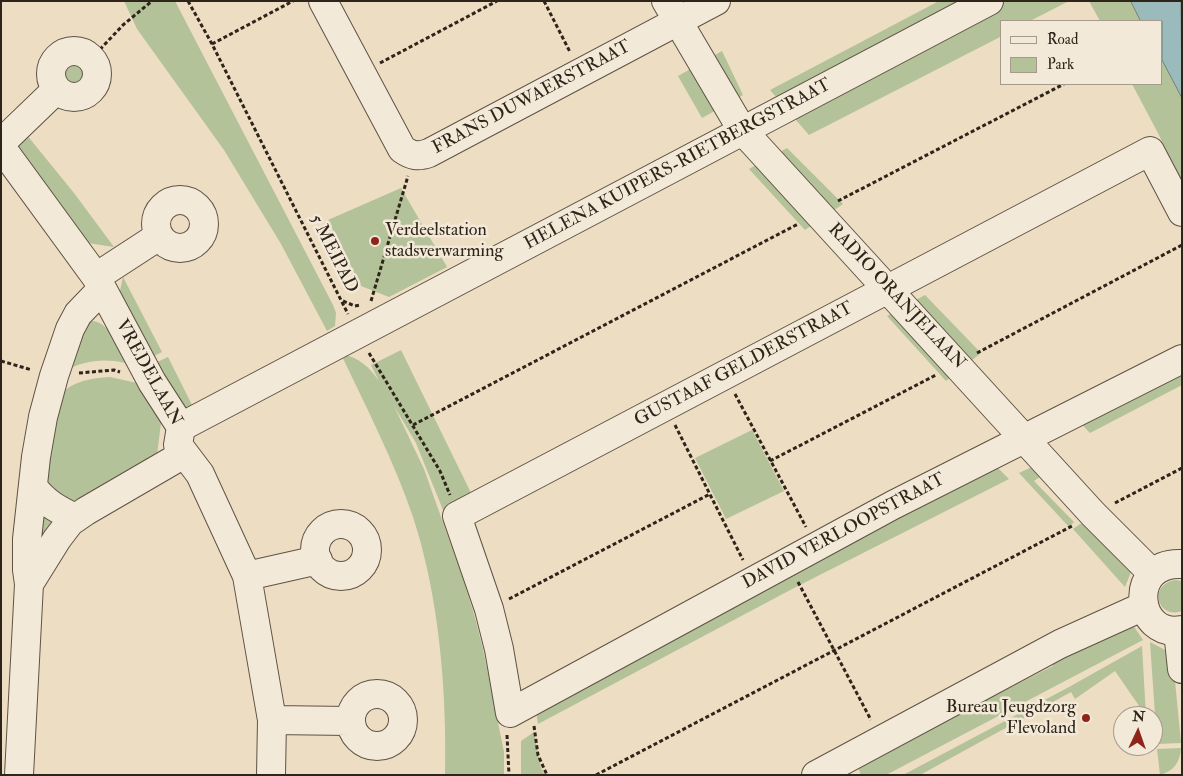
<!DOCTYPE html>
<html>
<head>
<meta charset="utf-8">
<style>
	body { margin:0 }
	#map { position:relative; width:1183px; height:776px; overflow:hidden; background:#edddc3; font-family:"IM FELL Double Pica",serif }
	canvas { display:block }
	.frame { position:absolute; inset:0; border:2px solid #2f2419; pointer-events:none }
	.legend { position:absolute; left:1000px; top:20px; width:162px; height:65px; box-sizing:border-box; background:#f3e9d8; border:1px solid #a59a8c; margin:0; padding:6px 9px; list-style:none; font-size:15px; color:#2f2419 }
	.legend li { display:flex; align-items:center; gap:10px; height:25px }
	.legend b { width:25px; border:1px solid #a59a8c }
	.north { position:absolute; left:1113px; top:706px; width:50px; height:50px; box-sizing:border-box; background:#f3e9d8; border:1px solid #a59a8c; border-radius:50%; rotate:3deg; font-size:14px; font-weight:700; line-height:20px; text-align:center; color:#2f2419 }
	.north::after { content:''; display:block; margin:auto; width:18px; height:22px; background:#8f2418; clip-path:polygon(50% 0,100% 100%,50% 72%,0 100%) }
</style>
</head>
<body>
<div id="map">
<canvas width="1183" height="776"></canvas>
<div class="frame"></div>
<ul class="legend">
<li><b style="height:6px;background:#f3e9d8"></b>Road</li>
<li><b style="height:14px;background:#b3c298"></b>Park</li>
</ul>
<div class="north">N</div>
</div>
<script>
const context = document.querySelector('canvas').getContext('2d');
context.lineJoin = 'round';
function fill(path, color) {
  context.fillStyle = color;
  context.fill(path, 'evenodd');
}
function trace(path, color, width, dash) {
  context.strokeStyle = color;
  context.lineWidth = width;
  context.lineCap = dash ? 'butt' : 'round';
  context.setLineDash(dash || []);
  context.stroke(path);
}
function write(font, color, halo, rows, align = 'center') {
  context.font = font + ' "IM FELL Double Pica",serif';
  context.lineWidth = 5;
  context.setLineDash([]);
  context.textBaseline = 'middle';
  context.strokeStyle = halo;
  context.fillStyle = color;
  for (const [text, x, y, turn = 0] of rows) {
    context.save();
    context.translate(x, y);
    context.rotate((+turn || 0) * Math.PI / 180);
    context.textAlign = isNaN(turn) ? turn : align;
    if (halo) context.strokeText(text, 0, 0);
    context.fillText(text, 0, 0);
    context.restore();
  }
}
const green = new Path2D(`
	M 124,1 L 175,1 L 333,305 L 336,313 L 335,326 L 327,331 L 281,244 L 224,150 L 137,29 Z
	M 939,1 L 1069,1 L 1030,21 L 1002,21 L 1002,36 L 809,135 L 770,90 Z
	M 1089,1 L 1131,1 L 1141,21 L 1100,21 Z
	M 722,51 L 743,95 L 702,118 L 678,76 Z
	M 1162,60 L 1182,98 L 1182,187 L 1159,135 L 1132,84 L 1162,84 Z
	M60 75a14 14 0 1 1 28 0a14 14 0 1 1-28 0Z
	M 26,134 L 74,193 L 114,247 L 88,243 L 12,145 Z
	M 787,148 L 843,204 L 805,230 L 749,169 Z
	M 401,188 L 447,267 L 389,297 L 361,286 L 328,220 Z
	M 123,277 L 162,352 L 148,359 L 119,295 Z
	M 925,295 L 981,353 L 946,381 L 887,316 Z
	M 91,321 C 110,321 118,348 125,363 C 102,358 84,361 64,371 L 85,325 Z
	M 401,350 L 474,499 L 445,515 L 416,443 L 394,406 L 424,469 L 463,579 L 474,614 L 483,649 L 504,752 L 504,775 L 445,775 C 447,691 439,596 413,517 C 394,461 366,407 341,354 C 359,357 369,367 379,381 L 371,365 Z
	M 168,357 L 196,413 L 179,407 L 151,365 Z
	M 1182,363 L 1182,385 L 1090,433 L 1076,418 Z
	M 110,377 L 137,383 L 149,392 L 157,409 L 161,423 L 157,455 L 84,502 L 70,500 L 50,487 L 44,467 L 60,394 C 74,381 91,378 110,377 Z
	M 752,430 L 784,491 L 726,519 L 695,458 Z
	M 1038,464 L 1047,472 L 1034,481 L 1074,522 L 1069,527 L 1019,473 Z
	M 995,465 L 1009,479 L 794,588 L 538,724 L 535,704 Z
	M 48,515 L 56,519 L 38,547 L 42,516 Z
	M 1091,520 L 1133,567 L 1125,587 L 1073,529 L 1080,524 Z
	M 1175,580 L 1182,581 L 1182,611 C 1158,620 1147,585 1175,580 Z
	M 1131,622 L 1143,640 L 886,775 L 861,775 L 857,765 L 1053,666 L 1053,659 Z
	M 1150,642 L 1165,650 L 1172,650 L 1181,743 L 1157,744 Z
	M 1142,646 L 1146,716 L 1115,671 L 1075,699 L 1071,692 L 920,775 L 903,775 L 1069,687 Z
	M 534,732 L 541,768 L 545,775 L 521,775 L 521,741 Z
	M 1181,748 C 1180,762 1174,771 1160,775 L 1157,749 Z`);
const water = new Path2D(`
	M 1131,1 L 1181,1 L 1182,98 L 1162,60 L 1162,21 L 1141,21 Z`);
const path = new Path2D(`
	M 188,1 L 212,44 L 348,314
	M 544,1 L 570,52
	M 212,44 L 293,1
	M 91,59 L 123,25 L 152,1
	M 380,63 L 497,1
	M 838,201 L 1064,84
	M 343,301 L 355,306 L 361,305
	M 371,301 L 408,176
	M 369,353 L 440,471 L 450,495
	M 977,353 L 1182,245
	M 1,361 L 32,370
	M 79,373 L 114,370 L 120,372
	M 735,394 L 806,527
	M 413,425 L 798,224
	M 675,425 L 743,560
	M 770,461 L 936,375
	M 1115,503 L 1182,468
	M 798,582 L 871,720
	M 509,599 L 710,494
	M 534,726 L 538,755 L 547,775
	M 507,735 L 509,775
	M 596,775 L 1072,526`);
const minor = new Path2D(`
	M 323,1 L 402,149 C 412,156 418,157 429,153 L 716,1
	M 666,1 L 742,130 L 1093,514 L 1152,573
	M51 74a23 23 0 1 1 46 0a23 23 0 1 1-46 0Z
	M 1,143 L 56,90
	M 1,147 L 96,277 L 152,382 L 181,427 L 178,445 L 200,474 L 247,576 L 272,720 L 271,775
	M156 224a24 24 0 1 1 48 0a24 24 0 1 1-48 0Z
	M 1182,212 L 1150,151 L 457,516 L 489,609 L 499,649 L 510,713 L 893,505 L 1182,359
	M 96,277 L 159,236
	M 181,427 L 989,1
	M 33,486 C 43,502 59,510 75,518
	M315 550a26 26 0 1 1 52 0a26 26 0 1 1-52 0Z
	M 1182,564 C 1126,561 1135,639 1182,630
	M 247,576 L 318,560
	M 29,584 L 57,539 L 70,522 L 86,511 L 184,454
	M 1178,631 L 1182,669
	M351 720a26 26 0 1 1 52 0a26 26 0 1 1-52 0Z
	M 272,720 L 350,721
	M 19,775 L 29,584 L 27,570 L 27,539 L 36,457 L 43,417 L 54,376 L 70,329 L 78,314 L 102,289
	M 816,775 L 1060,644 L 1144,606`);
const markers = [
	[375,241,5,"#8f2418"],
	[1086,718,5,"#8f2418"]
];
const streetNames = [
	["FRANS DUWAERSTRAAT",532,98,-28],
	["HELENA KUIPERS-RIETBERGSTRAAT",678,165,-28],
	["5 MEIPAD",333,254,63],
	["RADIO ORANJELAAN",896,297,47],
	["GUSTAAF GELDERSTRAAT",744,365,-28],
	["VREDELAAN",148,373,61],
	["DAVID VERLOOPSTRAAT",844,532,-28]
];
const poiNames = [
	["Verdeelstation",385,231],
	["stadsverwarming",385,252],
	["Bureau Jeugdzorg",1076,708,"right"],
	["Flevoland",1076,729,"right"]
];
fill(green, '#b3c298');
fill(water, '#9bbabb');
trace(water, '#707e7a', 1);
trace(minor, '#5e5244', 30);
trace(path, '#2f2419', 3, [4, 2.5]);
trace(minor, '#f3e9d8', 28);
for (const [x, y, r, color] of markers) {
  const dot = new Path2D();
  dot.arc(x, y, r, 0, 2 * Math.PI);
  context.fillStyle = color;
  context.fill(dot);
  trace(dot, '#f3e9d8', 2);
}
write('18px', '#2f2419', '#f3e9d8', streetNames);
write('18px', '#2f2419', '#f3e9d8', poiNames, 'left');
</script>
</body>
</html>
